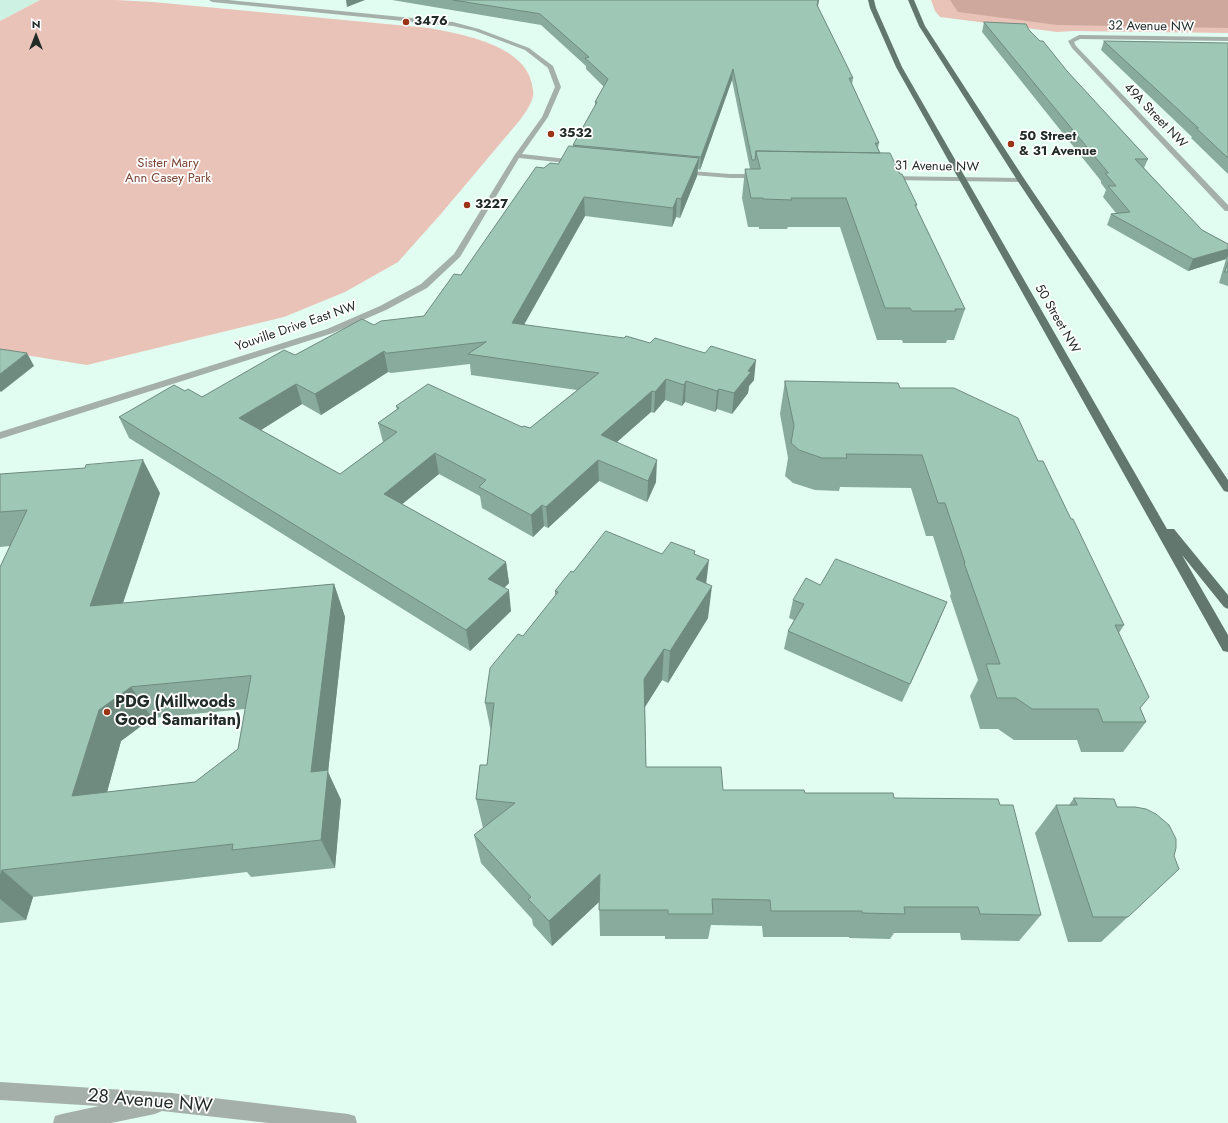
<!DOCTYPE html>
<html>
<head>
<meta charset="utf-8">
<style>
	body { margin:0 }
	#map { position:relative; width:1228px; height:1123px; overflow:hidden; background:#e1fdf1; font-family:Jost,sans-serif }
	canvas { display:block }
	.north { position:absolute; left:16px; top:16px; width:40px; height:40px; -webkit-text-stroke:3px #fff; paint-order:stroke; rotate:0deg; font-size:11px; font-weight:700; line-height:16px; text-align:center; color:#212b27 }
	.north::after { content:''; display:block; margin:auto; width:14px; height:18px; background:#212b27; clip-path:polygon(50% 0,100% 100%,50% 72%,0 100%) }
</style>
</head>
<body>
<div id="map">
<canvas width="1228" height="1123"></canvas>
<div class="north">N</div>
</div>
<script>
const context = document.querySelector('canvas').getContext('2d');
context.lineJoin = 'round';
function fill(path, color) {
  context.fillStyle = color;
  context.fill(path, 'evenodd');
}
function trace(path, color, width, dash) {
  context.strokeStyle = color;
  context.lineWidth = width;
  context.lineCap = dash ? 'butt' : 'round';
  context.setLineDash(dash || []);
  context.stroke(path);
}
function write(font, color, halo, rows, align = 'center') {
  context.font = font + ' Jost,sans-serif';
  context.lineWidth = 3.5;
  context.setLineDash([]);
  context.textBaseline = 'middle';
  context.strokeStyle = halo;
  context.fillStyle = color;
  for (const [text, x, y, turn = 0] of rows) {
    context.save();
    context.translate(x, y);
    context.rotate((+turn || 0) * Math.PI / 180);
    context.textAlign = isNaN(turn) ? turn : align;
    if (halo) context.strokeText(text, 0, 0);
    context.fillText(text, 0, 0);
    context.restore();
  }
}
const built = new Path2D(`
	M 0,0 L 40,0 L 0,21 Z`);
const green = new Path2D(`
	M 40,0 L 116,0 L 153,2 L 429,28 C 461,34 525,45 532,84 C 532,87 534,92 533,96 C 531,105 525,113 520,120 L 440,215 L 398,262 L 345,292 L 284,317 L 87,365 L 0,351 L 0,21 Z
	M 931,0 L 1228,0 L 1228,33 L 1074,31 L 1057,32 L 940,17 L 935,11 Z`);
const forest = new Path2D(`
	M 950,0 L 1228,0 L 1228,28 L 1057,25 L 958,12 Z`);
const minor = new Path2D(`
	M 1079,35 L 1228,37 L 1228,41 L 1080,39 L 1074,42 L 1076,46 L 1228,205 L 1228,211 L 1225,211 L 1072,48 L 1068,41 Z`);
const tertiary = new Path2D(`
	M 209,0 L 228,0 L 453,22 L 479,29 L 529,48 L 553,66 L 561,87 L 548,117 L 522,154 L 576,160 L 580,162 L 576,164 L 519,158 L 460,257 L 427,288 L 386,310 L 333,333 L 0,439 L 0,432 L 327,329 L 380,306 L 421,284 L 454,254 L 514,156 L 542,117 L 555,87 L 548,68 L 525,50 L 475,31 L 453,26 L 212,2 Z
	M 678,170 L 730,174 L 761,174 L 765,176 L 761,178 L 730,178 L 681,174 L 678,174 Z
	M 886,176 L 1021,178 L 1025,180 L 1021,182 L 889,180 L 885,178 Z
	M 0,1082 L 172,1093 L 348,1114 L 355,1116 L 357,1123 L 269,1123 L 162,1111 L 155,1114 L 111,1123 L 53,1123 L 55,1116 L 62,1114 L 99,1106 L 0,1100 Z`);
const primary = new Path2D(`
	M 868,0 L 874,0 L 876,8 L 902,67 L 1167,529 L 1174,529 L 1228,595 L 1228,609 L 1224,607 L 1182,555 L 1228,635 L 1228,652 L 1223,651 L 896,67 L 870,8 Z
	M 908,0 L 914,0 L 925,26 L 1025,180 L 1228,480 L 1228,492 L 1224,491 L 1017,180 L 919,26 Z`);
const wall = new Path2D(`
	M 392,0 L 819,0 L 818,7 L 853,78 L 852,84 L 879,143 L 878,148 L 880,153 L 900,174 L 917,205 L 916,207 L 965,309 L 954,340 L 947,340 L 946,343 L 903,343 L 902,340 L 877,340 L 840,227 L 788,227 L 787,229 L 759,229 L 759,227 L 748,227 L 742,198 L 745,169 L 750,169 L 732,80 L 700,170 L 698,169 L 697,176 L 680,218 L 676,217 L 672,227 L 585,216 L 524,325 L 754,380 L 749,386 L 748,393 L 732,414 L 717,409 L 715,412 L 685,402 L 682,406 L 665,400 L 654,413 L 651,412 L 617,442 L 656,482 L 647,502 L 599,481 L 548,528 L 544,526 L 533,537 L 482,508 L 480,496 L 439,474 L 402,504 L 506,562 L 509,583 L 504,588 L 511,611 L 470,651 L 129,438 L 119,417 L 185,391 L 202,397 L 295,355 L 374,325 L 424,316 L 461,275 L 544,168 L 558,164 L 573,147 L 573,145 L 595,106 L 595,102 L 604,87 L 586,69 L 586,66 L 541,25 ZM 470,364 L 471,375 L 577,390 L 530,428 L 396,406 L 397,409 L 378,423 L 383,442 L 340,474 L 261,430 L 302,404 L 321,415 L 388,372 L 391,373 Z
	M 984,22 L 1029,30 L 1148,159 L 1144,168 L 1202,230 L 1228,244 L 1228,286 L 1219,283 L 1226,259 L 1188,271 L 1107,225 L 1111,214 L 1116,213 L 1103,197 L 1106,190 L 1101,183 L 1101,181 L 982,32 Z
	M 1104,41 L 1228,43 L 1228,174 L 1191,138 L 1192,137 L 1101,50 Z
	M 785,381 L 900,388 L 1038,461 L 1071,519 L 1124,625 L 1119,633 L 1149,697 L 1140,708 L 1146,722 L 1123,752 L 1081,752 L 1077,740 L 1014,740 L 998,729 L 980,729 L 970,696 L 978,680 L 950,596 L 951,593 L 933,536 L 926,536 L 911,488 L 840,487 L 839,491 L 815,490 L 793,483 L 785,476 L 788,458 L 780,414 Z
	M 0,474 L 160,493 L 123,603 L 334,584 L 345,617 L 328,772 L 341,800 L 335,868 L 251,877 L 247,872 L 33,897 L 26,920 L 0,923 L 0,567 L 10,546 L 0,547 ZM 245,709 L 238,749 L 195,782 L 107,792 L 121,741 L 152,718 Z
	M 695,551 L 695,555 L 706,583 L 708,618 L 668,683 L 662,680 L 645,707 L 646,767 L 723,790 L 805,793 L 894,798 L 1041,915 L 1019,941 L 961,940 L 960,933 L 894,933 L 890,939 L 849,938 L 849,937 L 763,937 L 762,926 L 711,925 L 708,939 L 665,939 L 665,936 L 600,936 L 599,902 L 552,946 L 533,925 L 532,919 L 481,863 L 474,835 L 483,828 L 476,799 L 487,765 L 491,732 L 485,703 L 523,636 L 555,596 L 555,591 L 573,572 L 662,554 Z
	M 820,585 L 939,621 L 902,702 L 784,649 L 788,631 L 794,620 L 789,618 L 793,600 Z
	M 1074,798 L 1117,807 L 1174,856 L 1179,869 L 1101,942 L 1068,942 L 1035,833 L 1056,805 L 1069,805 Z`);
const shadedWall = new Path2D(`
	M 346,0 L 365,0 L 347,7 Z
	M 818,0 L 819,0 L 815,16 L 817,5 Z
	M 733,69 L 732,80 L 700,170 L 701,157 Z
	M 699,158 L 697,176 L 680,218 L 681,199 Z
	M 584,197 L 585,216 L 513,344 L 512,323 Z
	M 677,198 L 676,217 L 672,227 L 673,208 Z
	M 1228,249 L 1228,256 L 1226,259 L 1188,271 L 1193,259 Z
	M 384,351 L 388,372 L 321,415 L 315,394 Z
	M 27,353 L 34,366 L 1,392 L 0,391 L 0,374 Z
	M 756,360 L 754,380 L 749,386 L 748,393 L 732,414 L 734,393 L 748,371 Z
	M 666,379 L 665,400 L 654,413 L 655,392 Z
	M 686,381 L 685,402 L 682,406 L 684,385 Z
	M 296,384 L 302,404 L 247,439 L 239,418 Z
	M 719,389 L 717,409 L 715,412 L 717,391 Z
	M 652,391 L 651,412 L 601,456 L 601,435 Z
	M 435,453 L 439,474 L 389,515 L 384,494 Z
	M 143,460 L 160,493 L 111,638 L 90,606 Z
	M 598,460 L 599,481 L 548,528 L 546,507 Z
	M 657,460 L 656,482 L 647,502 L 648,481 Z
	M 542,505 L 544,526 L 533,537 L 531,515 Z
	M 709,560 L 705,593 L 696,579 Z
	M 506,562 L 509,583 L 492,600 L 488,579 Z
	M 334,584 L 345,617 L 328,772 L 341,800 L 335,868 L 321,840 L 311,772 Z
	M 712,586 L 708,618 L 668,683 L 670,651 Z
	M 509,590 L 511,611 L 470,651 L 466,630 Z
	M 947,602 L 939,621 L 902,702 L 910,684 Z
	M 664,649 L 662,680 L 643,710 L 644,679 Z
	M 131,687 L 152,718 L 121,741 L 98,825 L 72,796 L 99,710 Z
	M 2,870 L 33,897 L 26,920 L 0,899 L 0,877 Z
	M 600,874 L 600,901 L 552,946 L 549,921 Z`);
const building = new Path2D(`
	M 453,0 L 818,0 L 817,5 L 853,78 L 849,78 L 879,143 L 875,143 L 880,153 L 756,151 L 755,160 L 752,160 L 733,69 L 701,157 L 573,145 L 597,102 L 595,102 L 608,79 L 585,58 L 589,57 L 540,14 Z
	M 984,22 L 1026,24 L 1029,30 L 1040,41 L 1043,41 L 1067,71 L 1148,159 L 1135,159 L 1202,230 L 1228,244 L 1228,249 L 1193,259 L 1111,214 L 1130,212 L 1108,186 L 1116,186 L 1105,173 L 1108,173 Z
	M 1104,41 L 1228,43 L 1228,158 L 1196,128 L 1198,128 Z
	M 569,146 L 699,158 L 681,199 L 677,198 L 673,208 L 584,197 L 512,323 L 624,338 L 626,336 L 650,343 L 655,338 L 705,353 L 711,346 L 756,360 L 748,371 L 751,372 L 734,393 L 719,389 L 717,391 L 686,381 L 684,385 L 666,379 L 655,392 L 652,391 L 601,435 L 657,460 L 648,481 L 598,460 L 546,507 L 542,505 L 531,515 L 479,487 L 486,480 L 435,453 L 384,494 L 506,562 L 488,579 L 509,590 L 466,630 L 119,417 L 174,385 L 185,391 L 188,389 L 202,397 L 284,350 L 295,355 L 362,319 L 374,325 L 381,321 L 424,316 L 454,274 L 461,275 L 536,167 L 544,168 L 550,163 L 558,164 ZM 486,342 L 468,354 L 599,373 L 530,428 L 524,426 L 522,427 L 428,384 L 396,406 L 399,408 L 378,423 L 397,432 L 340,474 L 239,418 L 296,384 L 315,394 L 384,351 L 386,353 Z
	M 756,151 L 890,153 L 900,174 L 902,174 L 917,205 L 915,205 L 965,309 L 955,309 L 956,311 L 912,311 L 910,308 L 885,308 L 846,198 L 791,198 L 792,200 L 763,199 L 763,198 L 751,198 L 745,169 L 760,169 Z
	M 1228,263 L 1228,272 L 1225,272 Z
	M 0,349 L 27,353 L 0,374 Z
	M 785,381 L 898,383 L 900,388 L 954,388 L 1018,418 L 1038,461 L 1043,461 L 1071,519 L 1073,519 L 1124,625 L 1115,625 L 1149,697 L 1140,708 L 1146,722 L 1103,722 L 1098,709 L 1032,709 L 1016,698 L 997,698 L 986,664 L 1000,664 L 964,563 L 965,563 L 945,503 L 938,503 L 922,455 L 846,454 L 847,458 L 822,458 L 799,450 L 791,443 L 794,426 Z
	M 143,460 L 90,606 L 334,584 L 311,772 L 328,770 L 321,840 L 232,850 L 233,844 L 2,870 L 0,877 L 0,567 L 27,510 L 0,512 L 0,474 L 85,468 L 86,465 ZM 251,676 L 238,749 L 195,782 L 72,796 L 99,710 L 131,687 Z
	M 606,531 L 662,554 L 671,542 L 695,551 L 694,554 L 709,560 L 696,579 L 712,586 L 670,651 L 664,649 L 644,679 L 646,767 L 721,767 L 723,790 L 804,790 L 805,793 L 893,793 L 894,798 L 998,799 L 1000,805 L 1013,805 L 1041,915 L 980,914 L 978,907 L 904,907 L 905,914 L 862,913 L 862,911 L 771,911 L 770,900 L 712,899 L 713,914 L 668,914 L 668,910 L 599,910 L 600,874 L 549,921 L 528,899 L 531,897 L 474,835 L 515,803 L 476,799 L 480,765 L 487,765 L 494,703 L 485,703 L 490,668 L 518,634 L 523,636 L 558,592 L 555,591 L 571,571 L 573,572 Z
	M 836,559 L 947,602 L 910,684 L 788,631 L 804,604 L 793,600 L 806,578 L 820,585 Z
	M 1074,798 L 1114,799 L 1117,807 L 1135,807 L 1146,809 L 1156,814 L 1169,825 L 1176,839 L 1176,848 L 1174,856 L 1179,869 L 1128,917 L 1093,917 L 1056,805 L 1077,805 Z`);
const markers = [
	[406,22,4,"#9b3315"],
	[551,134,4,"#9b3315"],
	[1011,144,4,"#9b3315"],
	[467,205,4,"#9b3315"],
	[107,712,4,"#9b3315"]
];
const farPoinames = [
	["3476",414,22],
	["3532",559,134],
	["50 Street",1019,137],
	["& 31 Avenue",1019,152],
	["3227",475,205]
];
const farStreetnames = [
	["32 Avenue NW",1151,27,1],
	["49A Street NW",1155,116,46],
	["31 Avenue NW",937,167,1],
	["50 Street NW",1057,319,60],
	["Youville Drive East NW",296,327,-19]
];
const farParknames = [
	["Sister Mary",168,164],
	["Ann Casey Park",168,179]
];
const poiNames = [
	["PDG (Millwoods",115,703],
	["Good Samaritan)",115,721]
];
const nearStreetnames = [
	["28 Avenue NW",150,1102,5]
];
fill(built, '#cdf1e2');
fill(green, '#eac3b8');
fill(forest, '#cfa89d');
fill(minor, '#a5b0ab');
fill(tertiary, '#a5b0ab');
fill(primary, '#62776e');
fill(wall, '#89ab9d');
fill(shadedWall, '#6f8b7f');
fill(building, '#9fc7b6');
trace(building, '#6f8b7f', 1);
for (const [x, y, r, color] of markers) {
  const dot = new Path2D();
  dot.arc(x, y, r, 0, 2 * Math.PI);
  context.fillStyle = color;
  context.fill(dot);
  trace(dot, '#fff', 1.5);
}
write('bold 13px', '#212b27', '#fff', farPoinames, 'left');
write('13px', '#212b27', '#fff', farStreetnames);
write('13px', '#7c4637', '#fff', farParknames);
write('bold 16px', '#212b27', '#fff', poiNames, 'left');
write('19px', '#212b27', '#fff', nearStreetnames);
</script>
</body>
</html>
